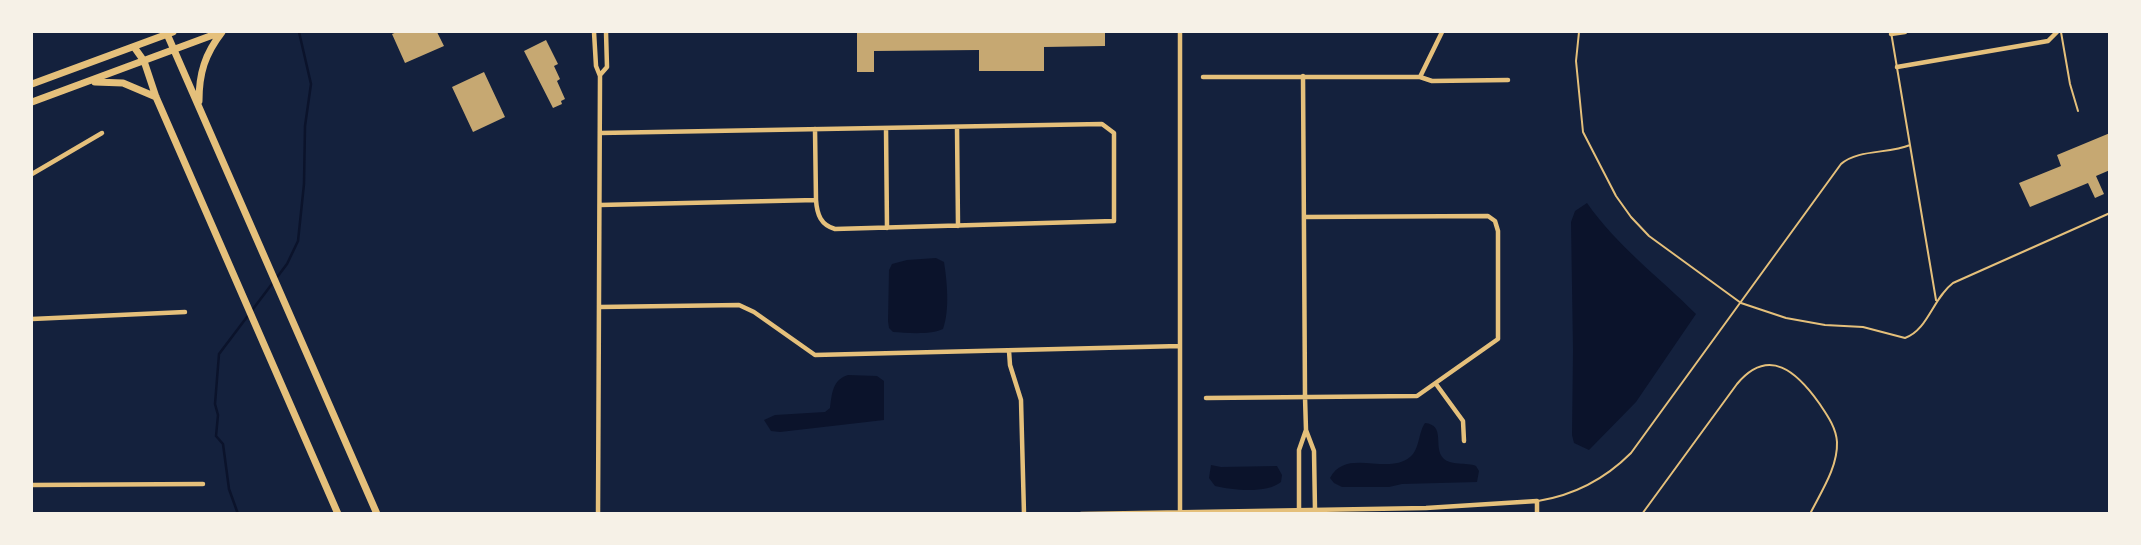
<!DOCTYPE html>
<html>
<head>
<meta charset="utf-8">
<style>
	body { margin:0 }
	#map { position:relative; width:2141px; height:545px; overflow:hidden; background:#14213d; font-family:"Roboto Condensed",sans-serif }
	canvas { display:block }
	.frame { position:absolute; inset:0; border:33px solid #f6f1e7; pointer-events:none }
</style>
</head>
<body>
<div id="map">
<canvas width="2141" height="545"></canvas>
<div class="frame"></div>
</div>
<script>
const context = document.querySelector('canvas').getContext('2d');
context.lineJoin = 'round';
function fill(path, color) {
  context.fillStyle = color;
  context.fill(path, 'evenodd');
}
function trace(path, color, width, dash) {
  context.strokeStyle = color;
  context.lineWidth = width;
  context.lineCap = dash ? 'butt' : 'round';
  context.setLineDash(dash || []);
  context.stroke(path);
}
const water = new Path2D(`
	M 1587,203 C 1617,246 1659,277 1696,314 L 1636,402 L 1589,450 L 1574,443 L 1572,435 L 1573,350 L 1571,222 L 1575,211 Z
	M 936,258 L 944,262 C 947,281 950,310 943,329 C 931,335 907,333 893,332 L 889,328 L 888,321 L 889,270 L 892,264 L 907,260 Z
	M 848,375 L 877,376 L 884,381 L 884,420 L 780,432 L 771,431 L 764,420 L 775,415 L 825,412 L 830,408 C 832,394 832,380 848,375 Z
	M 1425,423 C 1446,425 1433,447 1443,458 C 1450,466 1467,462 1476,466 L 1479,471 L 1477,482 L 1402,484 L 1389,487 L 1342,487 L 1334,483 L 1330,478 C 1346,447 1387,476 1410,457 C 1420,449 1418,433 1425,423 Z
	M 1211,465 L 1221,467 L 1277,466 L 1282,475 L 1281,482 C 1266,494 1233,490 1215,486 L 1209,478 Z`);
const stream = new Path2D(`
	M 238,514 L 229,489 L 223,444 L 216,436 L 218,415 L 215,404 L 219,354 L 287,264 L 298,241 L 304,184 L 305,126 L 311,84 L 299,32`);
const building = new Path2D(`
	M 397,32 L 437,32 L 444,46 L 405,63 L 392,34 Z
	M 857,32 L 1105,32 L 1105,46 L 1044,47 L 1044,71 L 979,71 L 979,50 L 874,51 L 874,72 L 857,72 Z
	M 546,40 L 558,64 L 554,66 L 560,79 L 557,81 L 565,99 L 561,101 L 562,104 L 553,108 L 524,51 Z
	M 484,72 L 505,117 L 473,132 L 452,87 Z
	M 2110,133 L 2110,170 L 2096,176 L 2104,194 L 2095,198 L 2088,183 L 2030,207 L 2019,183 L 2061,166 L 2057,155 Z`);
const service = new Path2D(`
	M 1579,32 L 1576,61 L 1583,132 L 1616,196 L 1631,217 L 1649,236 L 1741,303 L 1786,318 L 1825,325 L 1863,327 L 1905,338 C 1928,330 1933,298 1953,283 L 2110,213
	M 1891,32 L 1936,300
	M 2061,32 L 2070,84 L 2078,111
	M 1538,501 C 1575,495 1605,479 1631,453 L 1841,164 C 1858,149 1889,154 1910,145
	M 1642,514 L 1737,384 C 1769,346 1797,372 1819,403 C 1827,415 1836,427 1837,442 C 1838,467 1821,492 1810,514`);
const minor = new Path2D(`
	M 594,32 L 596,66 L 600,76 L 598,514
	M 1180,32 L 1180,511
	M 1891,34 L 1905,32
	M 1897,67 L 2048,41 L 2057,32
	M 600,75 L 607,67 L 606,32
	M 1303,76 L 1305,397 L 1306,430 L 1314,451 L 1315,510
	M 1203,77 L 1420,77 L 1432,81 L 1508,80
	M 1420,77 L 1442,32
	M 957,127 L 958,226
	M 886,128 L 887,228
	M 815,129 L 816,200
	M 600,133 L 1102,124 L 1114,133 L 1114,221 L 835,229 C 821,225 817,215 816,200 L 600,205
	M 32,174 L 102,133
	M 600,307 L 739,305 L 754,312 L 815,355 L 1180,346
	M 32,319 L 185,312
	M 1009,351 L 1010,365 L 1021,400 L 1024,514
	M 1436,384 L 1463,421 L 1464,441
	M 1206,398 L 1417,396 L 1498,339 L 1498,231 L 1495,221 L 1488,216 L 1304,217
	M 32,485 L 203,484
	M 1299,511 L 1299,450 L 1306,430
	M 1081,514 L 1426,508 L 1537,501 L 1537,514`);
const primary = new Path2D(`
	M 167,34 L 377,514
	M 134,47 L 144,61 L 156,97 L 338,514
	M 95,82 L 123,83 L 156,97
	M 32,84 L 173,32
	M 199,101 C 199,73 205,54 222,32
	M 32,102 L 221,32`);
fill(water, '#0b132b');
trace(stream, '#0b132b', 2.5);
fill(building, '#c6a872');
trace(service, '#e5c07b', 2);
trace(minor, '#e5c07b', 4.5);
trace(primary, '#e5c07b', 7);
</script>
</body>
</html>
